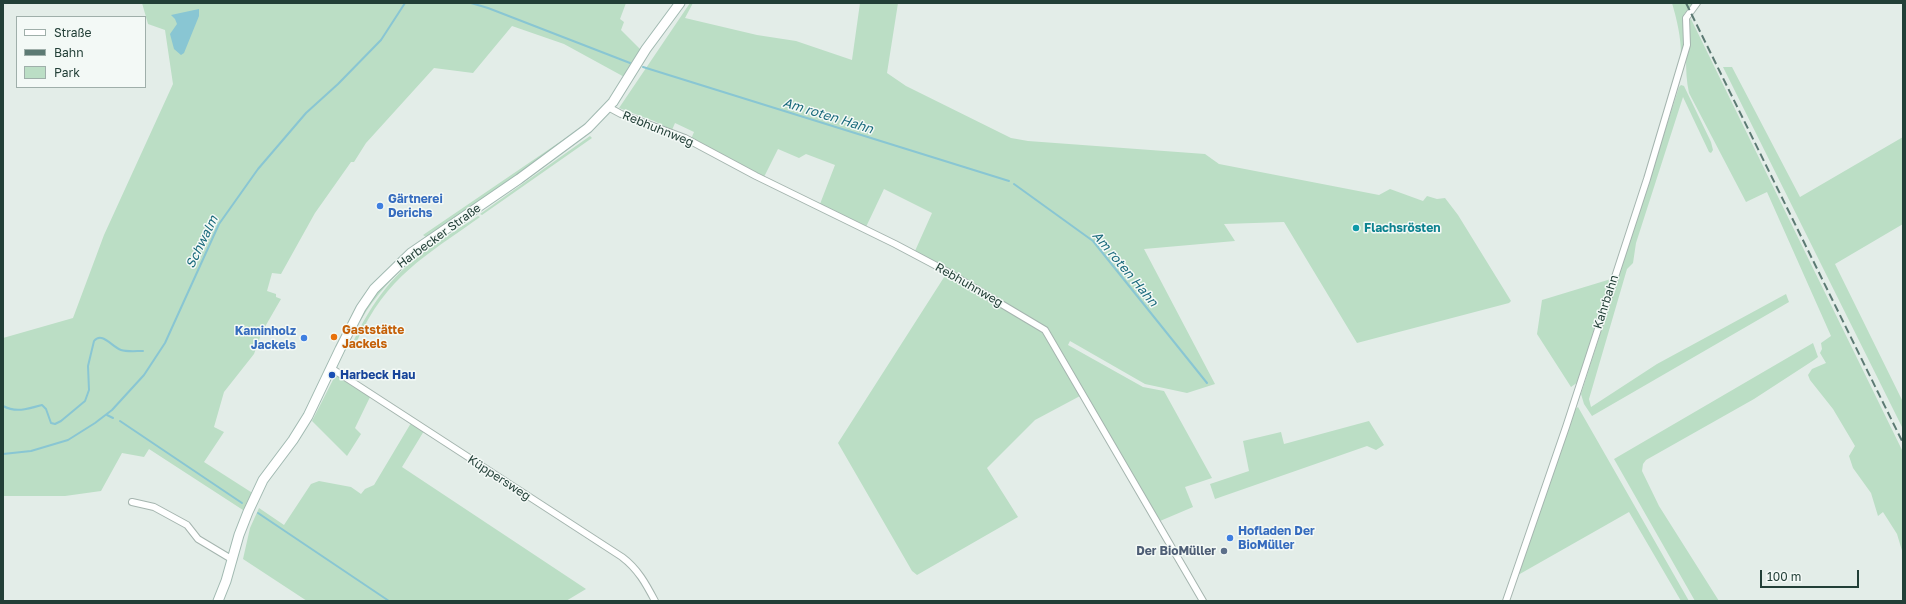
<!DOCTYPE html>
<html>
<head>
<meta charset="utf-8">
<style>
	body { margin:0 }
	#map { position:relative; width:1906px; height:604px; overflow:hidden; background:#e3ede8; font-family:"Golos Text",sans-serif }
	canvas { display:block }
	.frame { position:absolute; inset:0; border:4px solid #223f37; pointer-events:none }
	.legend { position:absolute; left:16px; top:16px; width:130px; height:72px; box-sizing:border-box; background:#f3f9f6; border:1px solid #9fafaa; margin:0; padding:5px 7px; list-style:none; font-size:12px; color:#223f37 }
	.legend li { display:flex; align-items:center; gap:8px; height:20px }
	.legend b { width:20px; border:1px solid #9fafaa }
	.scale { position:absolute; left:1760px; top:570px; width:99px; height:18px; box-sizing:border-box; border:2px solid #223f37; border-top:0; padding-left:5px; font-size:12px; line-height:14px; white-space:nowrap; color:#223f37; -webkit-text-stroke:3px #f3f9f6; paint-order:stroke }
</style>
</head>
<body>
<div id="map">
<canvas width="1906" height="604"></canvas>
<div class="frame"></div>
<ul class="legend">
<li><b style="height:5px;background:#fff"></b>Straße</li>
<li><b style="height:5px;background:#5c7a73"></b>Bahn</li>
<li><b style="height:11px;background:#bbdec5"></b>Park</li>
</ul>
<div class="scale">100 m</div>
</div>
<script>
const context = document.querySelector('canvas').getContext('2d');
context.lineJoin = 'round';
function fill(path, color) {
  context.fillStyle = color;
  context.fill(path, 'evenodd');
}
function trace(path, color, width, dash) {
  context.strokeStyle = color;
  context.lineWidth = width;
  context.lineCap = dash ? 'butt' : 'round';
  context.setLineDash(dash || []);
  context.stroke(path);
}
function write(font, color, halo, rows, align = 'center') {
  context.font = font + ' "Golos Text",sans-serif';
  context.lineWidth = 3;
  context.setLineDash([]);
  context.textBaseline = 'middle';
  context.strokeStyle = halo;
  context.fillStyle = color;
  for (const [text, x, y, turn = 0] of rows) {
    context.save();
    context.translate(x, y);
    context.rotate((+turn || 0) * Math.PI / 180);
    context.textAlign = isNaN(turn) ? turn : align;
    if (halo) context.strokeText(text, 0, 0);
    context.fillText(text, 0, 0);
    context.restore();
  }
}
const green = new Path2D(`
	M 142,3 L 626,3 L 620,19 L 624,22 L 621,30 L 642,51 L 628,79 L 564,44 L 512,26 L 473,73 L 434,68 L 366,143 L 354,162 L 351,162 L 315,213 L 281,274 L 272,273 L 267,291 L 276,294 L 276,297 L 281,299 L 262,332 L 254,354 L 224,392 L 214,427 L 224,432 L 204,462 L 254,494 L 246,512 L 149,449 L 144,457 L 122,453 L 101,491 L 65,496 L 3,496 L 3,338 L 73,318 L 104,235 L 173,84 L 165,30 L 148,24 Z
	M 690,3 L 693,3 L 685,18 L 757,35 L 796,41 L 852,60 L 860,3 L 898,3 L 887,73 L 906,86 L 1011,138 L 1028,141 L 1205,154 L 1219,164 L 1379,195 L 1390,189 L 1423,201 L 1427,196 L 1437,199 L 1445,198 L 1458,215 L 1511,301 L 1509,303 L 1357,343 L 1284,222 L 1224,224 L 1235,241 L 1144,249 L 1215,384 L 1187,393 L 1145,384 L 1070,341 L 1068,345 L 1143,387 L 1164,391 L 1212,478 L 1185,487 L 1193,507 L 1160,521 L 1080,396 L 1035,420 L 987,468 L 1018,517 L 917,575 L 912,571 L 838,443 L 948,271 L 915,251 L 932,213 L 884,189 L 866,227 L 820,204 L 835,165 L 806,154 L 799,158 L 778,149 L 764,177 L 691,139 L 694,132 L 675,123 L 672,130 L 654,121 L 619,108 Z
	M 1672,3 L 1693,3 L 1684,14 L 1685,45 L 1681,55 C 1681,37 1677,20 1672,3 Z
	M 1691,19 L 1903,452 L 1903,554 L 1897,534 L 1883,512 L 1878,516 L 1871,493 L 1853,468 L 1849,456 L 1855,446 L 1833,409 L 1810,380 L 1808,375 L 1812,369 L 1826,363 L 1820,353 L 1822,349 L 1821,343 L 1831,336 L 1767,192 L 1746,202 L 1689,93 C 1684,70 1687,46 1687,23 Z
	M 1723,67 L 1732,67 L 1800,197 L 1903,137 L 1903,224 L 1835,264 L 1903,402 L 1903,429 Z
	M 1681,85 L 1684,86 L 1711,142 L 1713,150 L 1711,153 L 1709,152 L 1683,97 L 1636,243 L 1633,263 L 1627,269 L 1589,399 L 1591,407 L 1657,364 L 1786,294 L 1789,302 L 1592,416 L 1584,404 L 1581,394 L 1679,87 Z
	M 570,135 L 572,138 L 426,237 L 423,235 Z
	M 590,136 L 592,138 L 482,215 L 480,214 Z
	M 475,214 C 430,246 389,272 361,320 C 375,274 437,240 475,214 Z
	M 478,216 L 480,217 C 424,257 387,276 357,341 L 354,340 C 363,321 373,304 386,288 C 410,258 446,237 478,216 Z
	M 1611,279 L 1578,382 L 1571,387 L 1537,334 L 1542,300 Z
	M 1813,343 L 1818,357 L 1814,360 L 1754,399 L 1646,460 L 1643,464 L 1642,471 L 1659,506 L 1719,601 L 1695,601 L 1614,459 Z
	M 336,374 L 370,397 L 355,428 L 361,434 L 347,456 L 312,421 Z
	M 1578,407 L 1689,601 L 1681,601 L 1629,512 L 1518,575 L 1574,410 Z
	M 1369,421 L 1384,445 L 1376,450 L 1367,446 L 1215,499 L 1210,484 L 1249,471 L 1243,441 L 1281,432 L 1284,444 Z
	M 411,423 L 424,431 L 402,467 L 586,589 L 566,601 L 307,601 L 243,559 L 250,528 L 259,508 L 284,525 L 311,484 L 319,481 L 351,487 L 361,494 L 365,489 L 374,485 Z`);
const water = new Path2D(`
	M 199,9 L 199,16 L 184,53 L 181,55 L 174,49 L 170,34 L 177,24 L 175,19 L 171,15 Z`);
const stream = new Path2D(`
	M 471,3 L 488,8 L 630,63
	M 643,67 L 1009,181
	M 1014,184 L 1093,241 L 1207,383
	M 3,406 C 16,413 28,409 42,405 L 46,409 L 51,423 L 55,424 L 61,421 L 85,401 L 89,390 L 88,366 L 94,341 C 102,331 112,347 121,350 C 127,352 136,351 143,351
	M 107,415 L 113,418
	M 120,421 L 242,503
	M 3,454 L 31,451 L 68,440 L 95,423 L 112,410 L 144,375 L 165,343 L 219,224 L 258,169 L 306,113 L 338,84 L 381,40 L 405,3
	M 258,513 L 389,601`);
const street = new Path2D(`
	M 608,107 L 621,114 L 685,138 L 756,176 L 895,244 L 946,271 L 1045,330 L 1203,601
	M 331,368 L 622,557 C 638,569 646,584 655,601
	M 132,502 L 154,507 L 187,525 L 198,539 L 233,560
	M 1506,601 L 1566,427 L 1647,179 L 1684,55 L 1687,45 L 1686,18 L 1697,3`);
const secondary = new Path2D(`
	M 218,601 L 226,581 L 239,535 L 248,512 L 263,480 L 293,440 L 308,416 L 340,349 L 361,308 L 374,289 L 411,253 L 519,179 L 588,128 L 613,102 L 646,49 L 680,3`);
const rail = new Path2D(`
	M 1686,3 L 1903,443`);
const markers = [
	[380,206,4,"#3f7fe0"],
	[1356,228,4,"#0f9aa8"],
	[334,337,4,"#e8710a"],
	[304,338,4,"#3f7fe0"],
	[332,375,4,"#1a4fb4"],
	[1230,538,4,"#3f7fe0"],
	[1224,551,4,"#5c6f8a"]
];
const streetNames = [
	["Rebhuhnweg",658,129,22],
	["Harbecker Straße",439,236,-36],
	["Rebhuhnweg",969,285,30],
	["Kahrbahn",1606,302,-72],
	["Küppersweg",499,478,33]
];
const shopNames = [
	["Gärtnerei",388,199],
	["Derichs",388,213],
	["Kaminholz",296,331,"right"],
	["Jackels",296,345,"right"],
	["Hofladen Der",1238,531],
	["BioMüller",1238,545]
];
const cultureNames = [
	["Flachsrösten",1364,228]
];
const foodNames = [
	["Gaststätte",342,330],
	["Jackels",342,344]
];
const transitNames = [
	["Harbeck Hau",340,375]
];
const serviceNames = [
	["Der BioMüller",1216,551]
];
const waterNames = [
	["Am roten Hahn",828,116,17],
	["Schwalm",202,242,-64],
	["Am roten Hahn",1125,269,50]
];
fill(green, '#bbdec5');
fill(water, '#89c6d3');
trace(stream, '#89c6d3', 2);
trace(street, '#a5b5af', 8);
trace(secondary, '#a1b9b1', 11);
trace(street, '#fff', 6);
trace(secondary, '#fff', 9);
trace(rail, '#5c7a73', 2, [8, 4]);
for (const [x, y, r, color] of markers) {
  const dot = new Path2D();
  dot.arc(x, y, r, 0, 2 * Math.PI);
  context.fillStyle = color;
  context.fill(dot);
  trace(dot, '#f3f9f6', 1.5);
}
write('12px', '#223f37', '#f3f9f6', streetNames);
write('bold 12px', '#366cbe', '#f3f9f6', shopNames, 'left');
write('bold 12px', '#0d838f', '#f3f9f6', cultureNames, 'left');
write('bold 12px', '#c56008', '#f3f9f6', foodNames, 'left');
write('bold 12px', '#164399', '#f3f9f6', transitNames, 'left');
write('bold 12px', '#4e5e75', '#f3f9f6', serviceNames, 'right');
write('italic 13px', '#1a6a7c', '#f3f9f6', waterNames);
</script>
</body>
</html>
